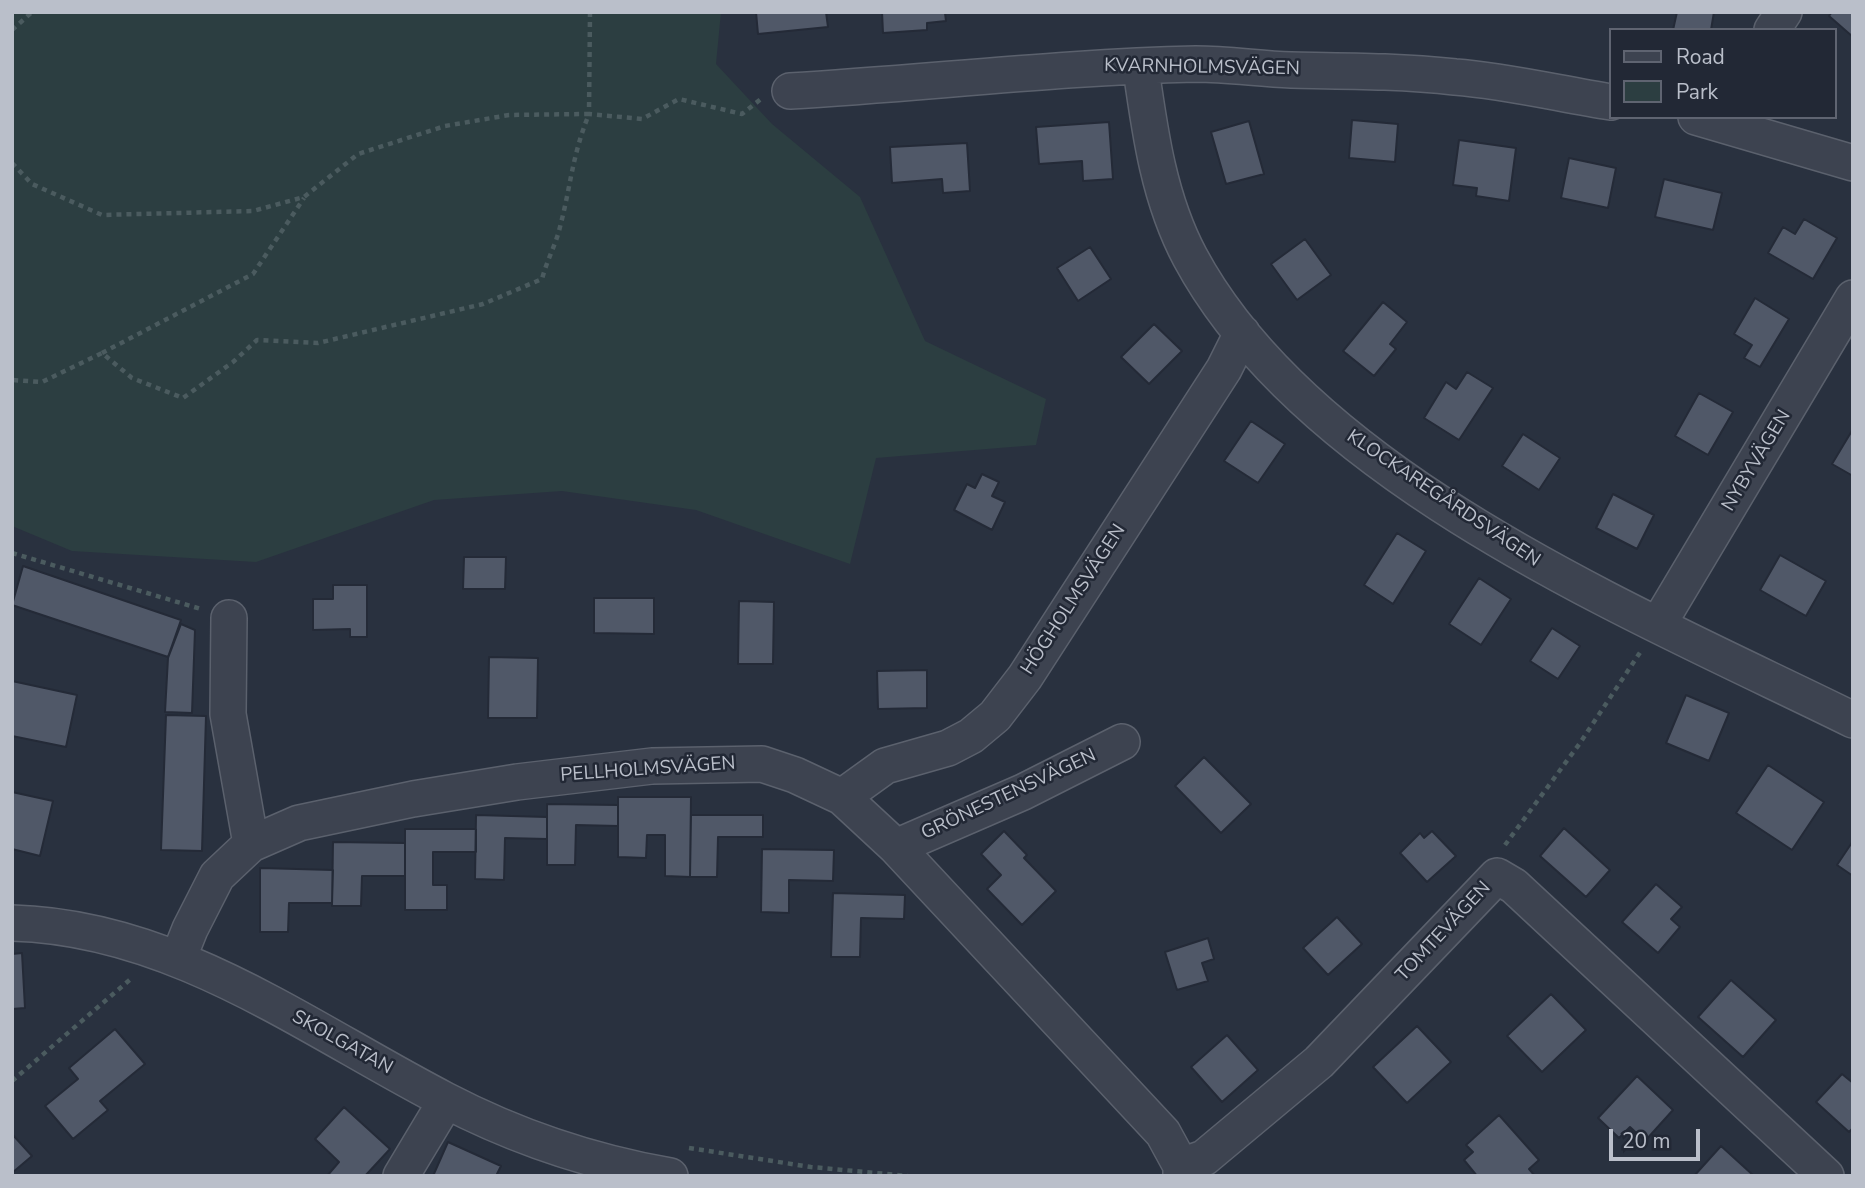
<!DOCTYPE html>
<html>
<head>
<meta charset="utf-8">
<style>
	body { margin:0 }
	#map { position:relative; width:1865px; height:1188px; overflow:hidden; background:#29313f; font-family:"Nunito Sans",sans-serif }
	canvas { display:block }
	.frame { position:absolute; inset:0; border:14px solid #babfca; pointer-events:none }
	.legend { position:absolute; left:1609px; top:28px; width:228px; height:91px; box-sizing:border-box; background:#222835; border:2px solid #5f6471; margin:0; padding:9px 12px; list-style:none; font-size:21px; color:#babfca }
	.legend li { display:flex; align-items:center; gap:14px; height:35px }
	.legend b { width:35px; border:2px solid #5f6471 }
	.scale { position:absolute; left:1609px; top:1129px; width:91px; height:32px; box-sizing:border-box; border:4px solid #babfca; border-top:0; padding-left:9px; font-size:21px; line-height:24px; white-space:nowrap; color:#babfca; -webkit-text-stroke:5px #222835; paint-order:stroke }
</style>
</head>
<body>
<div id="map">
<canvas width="1865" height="1188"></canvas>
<div class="frame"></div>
<ul class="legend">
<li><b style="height:9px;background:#3d4350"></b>Road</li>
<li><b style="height:19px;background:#2c3e41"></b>Park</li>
</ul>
<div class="scale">20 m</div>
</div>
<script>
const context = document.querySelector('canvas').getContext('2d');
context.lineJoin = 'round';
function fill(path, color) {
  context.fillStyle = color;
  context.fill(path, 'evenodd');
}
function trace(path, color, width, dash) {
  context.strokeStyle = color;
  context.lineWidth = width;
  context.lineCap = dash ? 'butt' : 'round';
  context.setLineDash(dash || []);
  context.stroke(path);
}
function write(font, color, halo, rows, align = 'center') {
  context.font = font + ' "Nunito Sans",sans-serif';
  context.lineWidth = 5;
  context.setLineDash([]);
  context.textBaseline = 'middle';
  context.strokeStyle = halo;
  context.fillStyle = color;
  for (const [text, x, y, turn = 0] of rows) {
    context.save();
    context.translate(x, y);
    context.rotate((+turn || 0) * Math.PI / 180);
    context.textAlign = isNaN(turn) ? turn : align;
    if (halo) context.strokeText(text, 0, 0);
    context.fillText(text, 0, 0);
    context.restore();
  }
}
const green = new Path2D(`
	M 12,12 L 721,12 L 716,64 L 772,124 L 860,197 L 925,341 L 1046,399 L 1036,445 L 876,458 L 850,564 L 696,510 L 562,491 L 434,500 L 256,562 L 72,551 L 12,526 Z`);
const building = new Path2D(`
	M 756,12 L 826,12 L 828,27 L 758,34 Z
	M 882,12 L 968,12 L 968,13 L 945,13 L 946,21 L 927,23 L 927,30 L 883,33 Z
	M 1677,12 L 1714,12 L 1711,30 L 1673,30 Z
	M 1832,12 L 1853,12 L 1853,37 L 1829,16 Z
	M 1352,120 L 1398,124 L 1395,162 L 1349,158 Z
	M 1249,121 L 1264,174 L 1226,184 L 1211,132 Z
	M 1109,122 L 1113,179 L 1083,181 L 1082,161 L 1039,164 L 1036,127 Z
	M 1459,140 L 1516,148 L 1509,201 L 1476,196 L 1477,188 L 1453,185 Z
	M 967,143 L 970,191 L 943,193 L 942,179 L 892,183 L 890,147 Z
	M 1569,158 L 1616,168 L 1608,208 L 1561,198 Z
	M 1664,179 L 1722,193 L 1713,230 L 1655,217 Z
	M 1804,219 L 1837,238 L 1813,279 L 1768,253 L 1783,227 L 1795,234 Z
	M 1305,239 L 1331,275 L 1297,300 L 1271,264 Z
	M 1090,247 L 1111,279 L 1078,301 L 1057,268 Z
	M 1755,298 L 1789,319 L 1760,367 L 1744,358 L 1752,345 L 1734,334 Z
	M 1383,302 L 1407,322 L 1390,344 L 1396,349 L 1374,376 L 1343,351 Z
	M 1154,324 L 1182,351 L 1149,384 L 1121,357 Z
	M 1467,372 L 1493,388 L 1459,440 L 1424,418 L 1446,382 L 1456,389 Z
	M 1699,393 L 1733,412 L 1708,455 L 1675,436 Z
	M 1251,421 L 1285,444 L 1258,483 L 1224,461 Z
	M 1853,429 L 1853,476 L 1832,464 Z
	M 1523,434 L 1560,458 L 1539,490 L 1502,466 Z
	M 982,474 L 999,482 L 992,496 L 1005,502 L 992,530 L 954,510 L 967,484 L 975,488 Z
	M 1613,494 L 1654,515 L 1637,549 L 1596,528 Z
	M 1397,533 L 1426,551 L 1393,604 L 1364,585 Z
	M 1780,555 L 1826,581 L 1806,616 L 1760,590 Z
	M 464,557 L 506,557 L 505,589 L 463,589 Z
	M 23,566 L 181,620 L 168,657 L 12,605 Z
	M 1479,578 L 1511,599 L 1481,645 L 1449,624 Z
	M 333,585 L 367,585 L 367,637 L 350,637 L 350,629 L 313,630 L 313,599 L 333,599 Z
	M 594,598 L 654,598 L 654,634 L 594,633 Z
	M 739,601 L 774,602 L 773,664 L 738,664 Z
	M 181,624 L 195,630 L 192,713 L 165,712 L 168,658 Z
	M 1552,628 L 1580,646 L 1558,679 L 1530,661 Z
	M 489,657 L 538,658 L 537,718 L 488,718 Z
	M 927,670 L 927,708 L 878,709 L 877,671 Z
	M 12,681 L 77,695 L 66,747 L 12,736 Z
	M 1686,695 L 1729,713 L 1709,761 L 1666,743 Z
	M 166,715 L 206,716 L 202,851 L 161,850 Z
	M 1204,757 L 1251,804 L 1221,833 L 1175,786 Z
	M 1768,765 L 1824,802 L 1792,850 L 1736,813 Z
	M 12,792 L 53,801 L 40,856 L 12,849 Z
	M 618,797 L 691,797 L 690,877 L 665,876 L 665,835 L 647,835 L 646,858 L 618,857 Z
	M 547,804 L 618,805 L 618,826 L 576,825 L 575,865 L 547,865 Z
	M 476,815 L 547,817 L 547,839 L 505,838 L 504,880 L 475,879 Z
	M 691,815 L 763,815 L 763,837 L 718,837 L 717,877 L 690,877 Z
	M 1564,828 L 1610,870 L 1586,897 L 1540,856 Z
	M 405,829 L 476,829 L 476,852 L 433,852 L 433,885 L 447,885 L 447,910 L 405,910 Z
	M 1004,831 L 1027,855 L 1024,858 L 1056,891 L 1022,925 L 987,889 L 1001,875 L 981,854 Z
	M 1432,831 L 1456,856 L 1427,882 L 1400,853 L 1420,833 L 1424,838 Z
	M 1853,841 L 1853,876 L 1837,865 Z
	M 333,842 L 405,843 L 405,876 L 362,876 L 361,906 L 332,906 Z
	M 762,849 L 834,850 L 833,881 L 789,880 L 789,913 L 761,912 Z
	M 260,868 L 333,870 L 332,903 L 289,903 L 288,932 L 260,932 Z
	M 1656,884 L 1682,907 L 1671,919 L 1680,927 L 1658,953 L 1622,922 Z
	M 833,893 L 905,895 L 904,919 L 861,918 L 860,957 L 831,957 Z
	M 1337,917 L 1362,944 L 1328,975 L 1303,948 Z
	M 1208,938 L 1214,959 L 1202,963 L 1208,981 L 1177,990 L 1165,952 Z
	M 22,953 L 25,1008 L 12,1009 L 12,954 Z
	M 1731,980 L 1776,1020 L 1743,1057 L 1698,1017 Z
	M 1551,994 L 1586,1030 L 1542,1072 L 1507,1036 Z
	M 1417,1026 L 1451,1062 L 1407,1103 L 1373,1067 Z
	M 115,1029 L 145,1064 L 100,1101 L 108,1110 L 73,1139 L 45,1106 L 78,1079 L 69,1068 Z
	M 1227,1035 L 1258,1070 L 1222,1102 L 1191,1067 Z
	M 1842,1074 L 1853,1083 L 1853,1128 L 1849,1132 L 1816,1102 Z
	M 1637,1076 L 1673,1110 L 1645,1141 L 1630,1127 L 1619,1138 L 1598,1118 Z
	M 344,1107 L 390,1149 L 365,1176 L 327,1176 L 339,1162 L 315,1139 Z
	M 1499,1115 L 1539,1160 L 1529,1169 L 1535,1176 L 1477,1176 L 1464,1160 L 1473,1152 L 1466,1145 Z
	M 12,1134 L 32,1156 L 12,1173 Z
	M 448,1142 L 501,1166 L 496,1176 L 433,1176 Z
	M 1721,1146 L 1754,1176 L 1694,1176 Z`);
const path = new Path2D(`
	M 590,12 L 589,114 L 642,119 L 679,99 L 742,114 L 761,99
	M 12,30 L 32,12
	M 12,163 L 32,184 L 102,215 L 253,211 L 304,197 L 358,154 L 445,126 L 509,115 L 589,114 C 572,156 571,185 560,227 C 556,244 547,260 542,279 L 483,304 L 318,343 L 257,340 L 233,362 L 183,398 L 132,378 L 102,353 L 42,382 L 12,380
	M 102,353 L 253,274 L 304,198
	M 12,553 L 201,609
	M 1505,845 L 1580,743 L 1641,651
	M 12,1081 L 133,977
	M 689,1148 L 811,1167 L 908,1176`);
const minor = new Path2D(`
	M 1772,30 L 1784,12
	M 1141,69 C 1150,133 1159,199 1190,257 C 1309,479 1636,613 1853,720
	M 790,91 C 926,83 1061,67 1196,64 C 1228,64 1260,69 1291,70 C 1346,71 1400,71 1455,77 C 1507,81 1560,94 1611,102
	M 1696,117 L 1853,163
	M 229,618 L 228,714 L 251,844
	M 1659,623 L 1853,298
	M 842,797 L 885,766 L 948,748 L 971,736 L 995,716 L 1025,677 L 1224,369 L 1242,333
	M 896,847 L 1023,792 L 1122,742
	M 12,923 C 174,927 306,1028 445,1100 C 516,1137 591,1162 670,1176
	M 178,959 L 190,929 L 217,876 L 251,844 L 299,823 L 413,799 L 517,782 L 652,766 L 762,764 L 795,775 L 842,797 L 896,847 L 1163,1133 L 1181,1166 L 1181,1176
	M 1181,1166 L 1204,1158 L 1319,1062 L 1497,876 L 1514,886 L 1826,1176
	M 401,1176 L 446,1101`);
const streetNames = [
	["KVARNHOLMSVÄGEN",1202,68,1],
	["NYBYVÄGEN",1757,461,-59],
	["KLOCKAREGÅRDSVÄGEN",1443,499,34],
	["HÖGHOLMSVÄGEN",1074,600,-57],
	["PELLHOLMSVÄGEN",648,770,-4],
	["GRÖNESTENSVÄGEN",1009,795,-25],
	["TOMTEVÄGEN",1444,932,-47],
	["SKOLGATAN",342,1043,29]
];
fill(green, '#2c3e41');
fill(building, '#505868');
trace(building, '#242a37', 2);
trace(minor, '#5b616d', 38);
trace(path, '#4b5b5f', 4.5, [5, 5]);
trace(minor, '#3d4350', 35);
write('19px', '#babfca', '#222835', streetNames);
</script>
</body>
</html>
